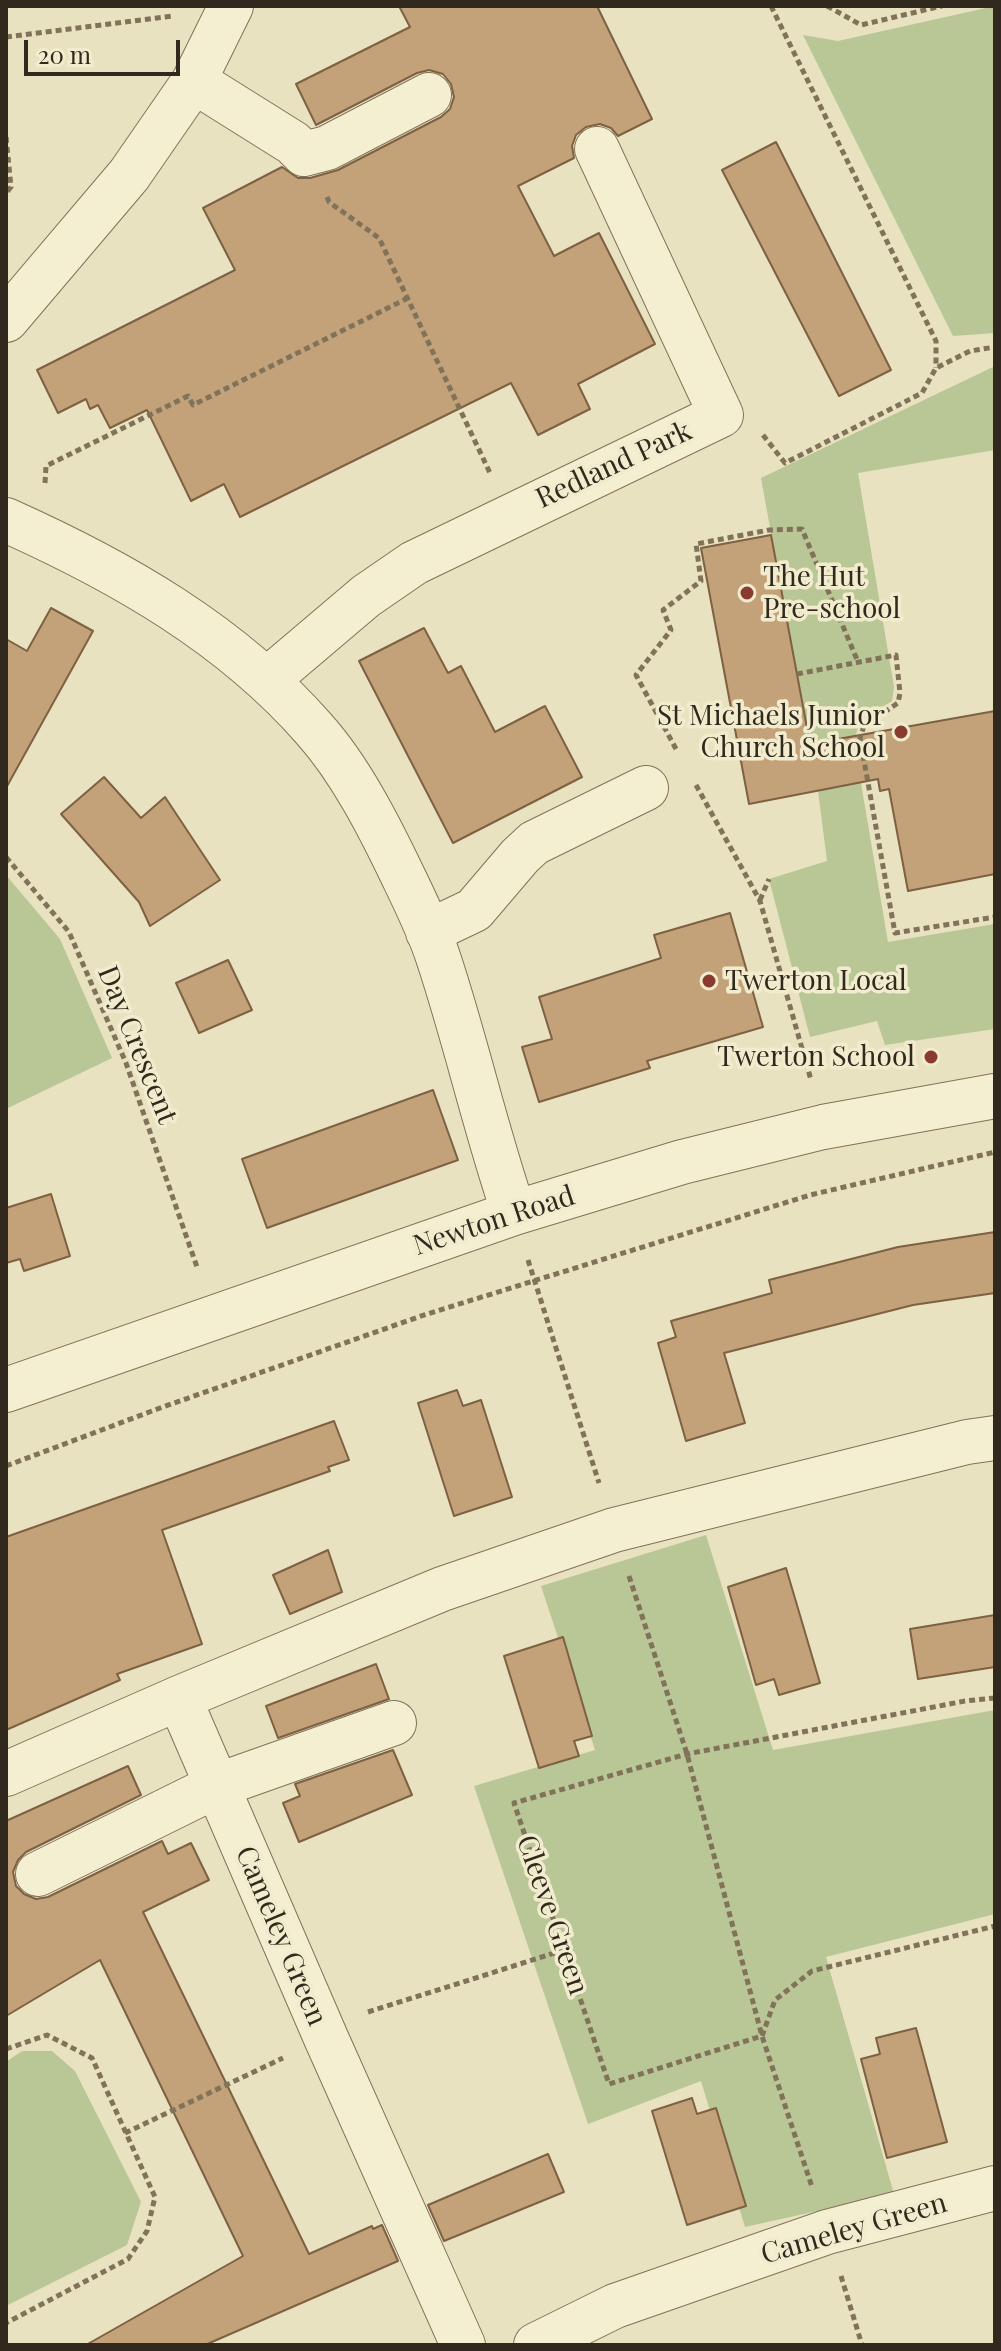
<!DOCTYPE html>
<html>
<head>
<meta charset="utf-8">
<style>
	body { margin:0 }
	#map { position:relative; width:1001px; height:2351px; overflow:hidden; background:#e9e2c0; font-family:"Playfair Display",serif }
	canvas { display:block }
	.frame { position:absolute; inset:0; border:8px solid #31291d; pointer-events:none }
	.scale { position:absolute; left:24px; top:40px; width:156px; height:36px; box-sizing:border-box; border:4px solid #31291d; border-top:0; padding-left:10px; font-size:24px; line-height:28px; white-space:nowrap; color:#31291d; -webkit-text-stroke:6px #f1ecce; paint-order:stroke }
</style>
</head>
<body>
<div id="map">
<canvas width="1001" height="2351"></canvas>
<div class="frame"></div>
<div class="scale">20 m</div>
</div>
<script>
const context = document.querySelector('canvas').getContext('2d');
context.lineJoin = 'round';
function fill(path, color) {
  context.fillStyle = color;
  context.fill(path, 'evenodd');
}
function trace(path, color, width, dash) {
  context.strokeStyle = color;
  context.lineWidth = width;
  context.lineCap = dash ? 'butt' : 'round';
  context.setLineDash(dash || []);
  context.stroke(path);
}
function write(font, color, halo, rows, align = 'center') {
  context.font = font + ' "Playfair Display",serif';
  context.lineWidth = 7;
  context.setLineDash([]);
  context.textBaseline = 'middle';
  context.strokeStyle = halo;
  context.fillStyle = color;
  for (const [text, x, y, turn = 0] of rows) {
    context.save();
    context.translate(x, y);
    context.rotate((+turn || 0) * Math.PI / 180);
    context.textAlign = isNaN(turn) ? turn : align;
    if (halo) context.strokeText(text, 0, 0);
    context.fillText(text, 0, 0);
    context.restore();
  }
}
const green = new Path2D(`
	M 995,6 L 995,333 L 953,336 L 803,35 L 838,41 Z
	M 995,366 L 995,450 L 858,473 L 894,687 L 892,701 C 868,716 855,717 855,748 L 888,942 L 995,924 L 995,1029 L 885,1045 L 877,1021 L 810,1037 L 769,879 L 827,861 L 818,791 L 761,478 Z
	M 6,875 L 60,939 L 112,1058 L 6,1109 Z
	M 706,1535 L 773,1750 L 995,1710 L 995,1914 L 826,1957 L 894,2194 L 745,2227 L 701,2081 L 588,2124 L 474,1786 L 595,1750 L 541,1586 Z
	M 22,2051 L 52,2051 L 75,2071 L 141,2202 L 127,2245 L 6,2306 L 6,2062 Z`);
const building = new Path2D(`
	M 399,6 L 597,6 L 652,119 L 618,136 L 611,128 L 600,124 L 586,127 L 576,135 L 572,146 L 574,158 L 518,186 L 554,256 L 599,233 L 655,344 L 578,384 L 590,409 L 538,435 L 511,383 L 240,517 L 224,484 L 191,501 L 147,410 L 110,428 L 98,405 L 90,409 L 86,399 L 58,413 L 37,370 L 235,270 L 203,208 L 282,167 L 298,178 L 310,178 L 338,170 L 441,117 L 450,109 L 454,97 L 451,84 L 443,74 L 429,70 L 417,73 L 316,125 L 296,84 L 410,27 Z
	M 776,142 L 891,370 L 839,396 L 722,170 Z
	M 771,535 L 810,744 L 995,711 L 995,874 L 908,891 L 889,789 L 880,791 L 878,779 L 749,804 L 701,548 Z
	M 51,608 L 93,631 L 6,788 L 6,639 L 27,651 Z
	M 424,628 L 448,673 L 461,666 L 495,732 L 545,706 L 582,777 L 453,843 L 359,661 Z
	M 104,777 L 141,818 L 165,797 L 220,880 L 150,926 L 139,902 L 61,814 Z
	M 730,913 L 763,1027 L 647,1061 L 650,1068 L 539,1102 L 522,1047 L 552,1039 L 539,997 L 661,958 L 654,935 Z
	M 228,960 L 252,1010 L 199,1033 L 176,983 Z
	M 433,1090 L 458,1160 L 267,1228 L 242,1159 Z
	M 51,1194 L 70,1256 L 24,1271 L 20,1259 L 6,1263 L 6,1208 Z
	M 995,1232 L 995,1293 L 913,1305 L 724,1353 L 745,1423 L 686,1441 L 658,1343 L 676,1337 L 671,1321 L 772,1293 L 769,1280 L 898,1247 Z
	M 457,1390 L 463,1406 L 481,1400 L 512,1497 L 454,1516 L 418,1403 Z
	M 334,1421 L 349,1460 L 328,1467 L 330,1471 L 162,1530 L 202,1644 L 117,1674 L 120,1680 L 6,1730 L 6,1537 Z
	M 328,1550 L 342,1592 L 290,1614 L 273,1575 Z
	M 786,1568 L 820,1683 L 779,1695 L 774,1679 L 756,1685 L 728,1587 Z
	M 995,1615 L 995,1667 L 918,1679 L 910,1629 Z
	M 563,1637 L 592,1736 L 574,1741 L 579,1756 L 539,1768 L 504,1656 Z
	M 376,1664 L 389,1699 L 278,1738 L 266,1706 Z
	M 393,1750 L 412,1795 L 299,1842 L 283,1803 L 300,1796 L 295,1784 Z
	M 128,1766 L 141,1795 L 26,1852 L 18,1860 L 13,1872 L 16,1886 L 24,1894 L 36,1899 L 48,1897 L 162,1841 L 168,1854 L 191,1843 L 209,1880 L 143,1912 L 309,2254 L 372,2226 L 373,2229 L 382,2225 L 398,2261 L 205,2345 L 86,2345 L 243,2256 L 100,1960 L 6,2016 L 6,1821 Z
	M 916,2028 L 947,2142 L 887,2158 L 861,2059 L 880,2054 L 876,2038 Z
	M 692,2098 L 697,2114 L 716,2108 L 746,2206 L 687,2225 L 652,2111 Z
	M 548,2154 L 564,2192 L 444,2241 L 428,2205 Z`);
const path = new Path2D(`
	M 771,6 L 936,341 L 936,368
	M 827,6 L 861,25 L 942,6
	M 6,37 L 172,16
	M 6,137 L 11,187 L 6,193
	M 327,197 L 329,202 L 379,238 L 490,473
	M 763,435 L 785,463 L 922,393 L 936,368 L 970,351 L 995,347
	M 45,483 L 46,466 L 188,396 L 193,405 L 408,298
	M 797,674 L 896,655 L 900,693 L 898,703 L 864,726 L 860,738 L 895,933 L 995,917
	M 676,749 L 636,675 L 671,630 L 663,610 L 701,581 L 696,544 L 769,530 L 802,529 L 858,662
	M 696,785 L 760,901 L 811,1080
	M 6,857 L 69,932 L 126,1063 L 197,1267
	M 760,900 L 769,879
	M 528,1260 L 599,1483
	M 6,1466 L 160,1408 L 424,1315 L 810,1195 L 995,1152
	M 629,1576 L 687,1754 L 762,2036 L 812,2187
	M 995,1698 L 965,1701 L 687,1754 L 514,1803 L 609,2084 L 762,2036 L 775,2000 L 812,1971 L 995,1926
	M 368,2012 L 564,1950
	M 6,2049 L 47,2035 L 92,2058 L 155,2197 L 147,2231 L 128,2259 L 6,2323
	M 125,2133 L 283,2058
	M 841,2276 L 862,2345`);
const minor = new Path2D(`
	M 194,81 L 293,143 L 304,154 L 327,148 L 429,95
	M 6,320 L 129,175 L 194,81 L 231,6
	M 6,520 C 120,571 231,634 314,729 C 350,769 379,826 402,874 C 415,901 429,929 438,957 C 466,1041 485,1128 514,1213
	M 267,680 L 366,596 L 414,563 L 721,415 L 597,149
	M 428,932 L 474,910 L 520,856 L 534,843 L 646,788
	M 6,1390 L 514,1213 L 682,1162 L 823,1127 L 995,1096
	M 179,1698 L 326,2038 L 463,2345
	M 6,1774 L 179,1698 L 442,1589 L 614,1530 L 967,1442 L 995,1438
	M 38,1874 L 216,1786 L 394,1723
	M 536,2345 L 615,2306 L 827,2232 L 995,2188`);
const markers = [
	[747,593,8,"#8a3b2f"],
	[901,732,8,"#8a3b2f"],
	[709,981,8,"#8a3b2f"],
	[931,1057,8,"#8a3b2f"]
];
const streetNames = [
	["Redland Park",614,465,-25],
	["Day Crescent",137,1045,68],
	["Newton Road",494,1221,-18],
	["Cleeve Green",552,1915,71],
	["Cameley Green",281,1936,67],
	["Cameley Green",854,2229,-16]
];
const poiNames = [
	["The Hut",763,577],
	["Pre-school",763,609],
	["St Michaels Junior",885,716,"right"],
	["Church School",885,748,"right"],
	["Twerton Local",725,981],
	["Twerton School",915,1057,"right"]
];
fill(green, '#b9c695');
fill(building, '#c4a279');
trace(building, '#7d6142', 2);
trace(minor, '#807359', 46);
trace(path, '#807359', 5, [6, 4]);
trace(minor, '#f5efd2', 44);
for (const [x, y, r, color] of markers) {
  const dot = new Path2D();
  dot.arc(x, y, r, 0, 2 * Math.PI);
  context.fillStyle = color;
  context.fill(dot);
  trace(dot, '#f1ecce', 3);
}
write('28px', '#31291d', '#f1ecce', streetNames);
write('28px', '#31291d', '#f1ecce', poiNames, 'left');
</script>
</body>
</html>
